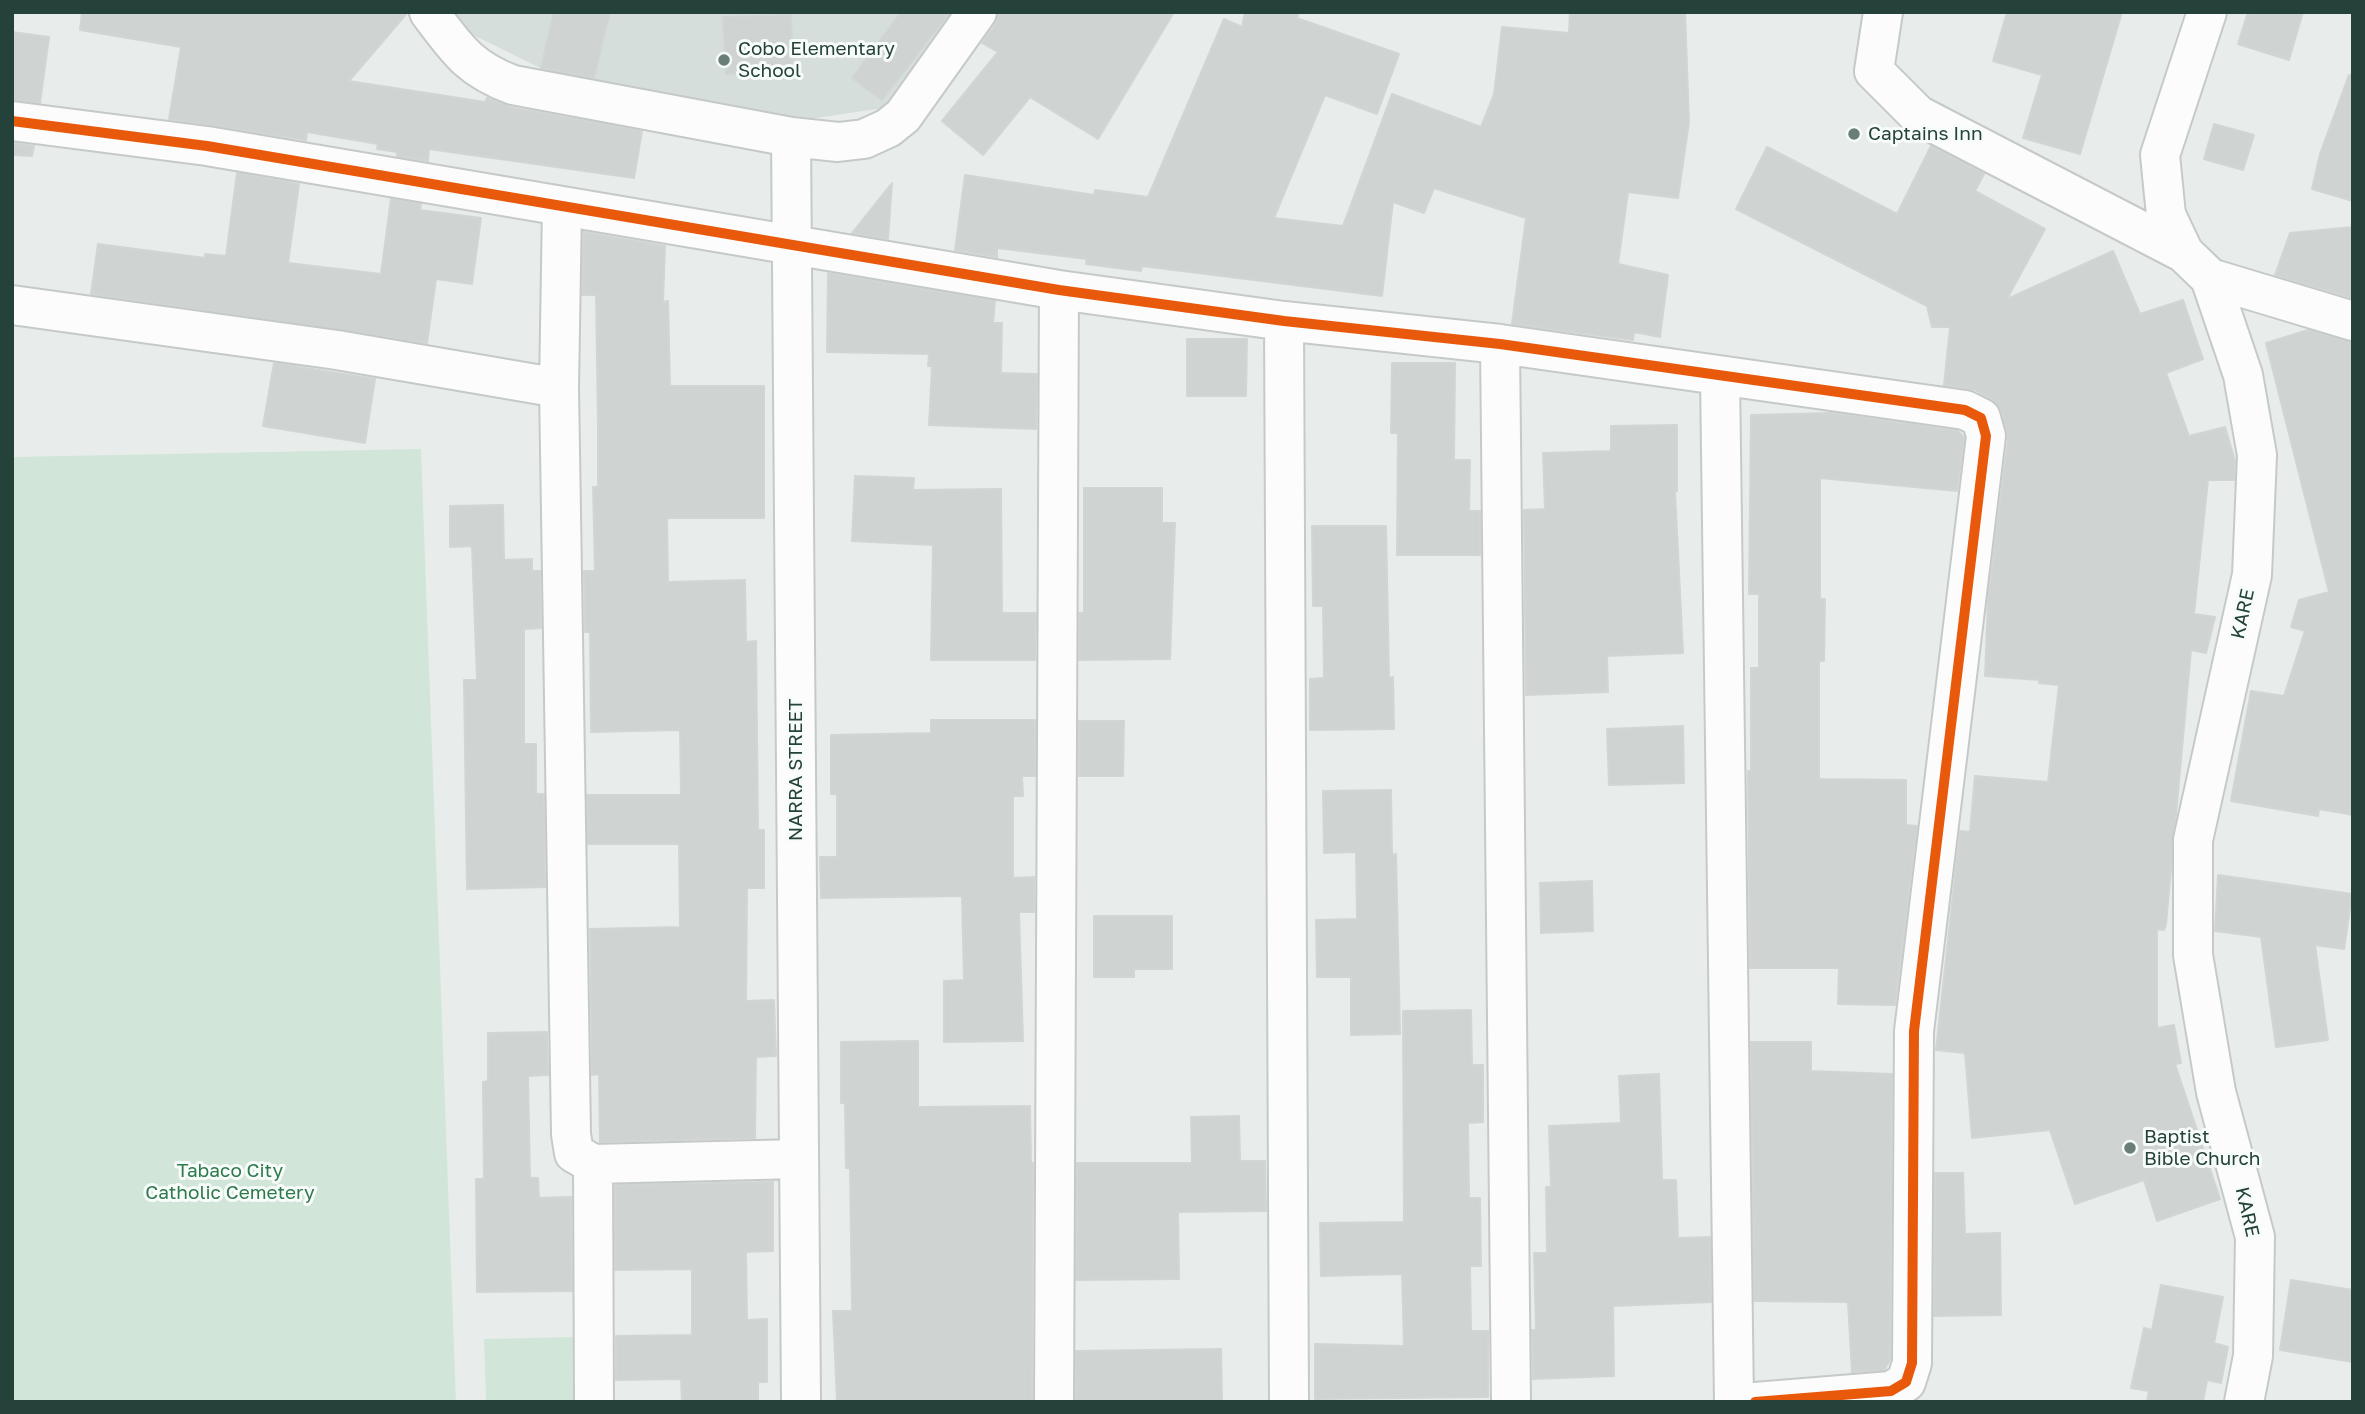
<!DOCTYPE html>
<html>
<head>
<meta charset="utf-8">
<style>
	body { margin:0 }
	#map { position:relative; width:2365px; height:1414px; overflow:hidden; background:#e8edeb; font-family:"Golos Text",sans-serif }
	canvas { display:block }
	.frame { position:absolute; inset:0; border:14px solid #24423a; pointer-events:none }
</style>
</head>
<body>
<div id="map">
<canvas width="2365" height="1414"></canvas>
<div class="frame"></div>
</div>
<script>
const context = document.querySelector('canvas').getContext('2d');
context.lineJoin = 'round';
function fill(path, color) {
  context.fillStyle = color;
  context.fill(path, 'evenodd');
}
function trace(path, color, width, dash) {
  context.strokeStyle = color;
  context.lineWidth = width;
  context.lineCap = dash ? 'butt' : 'round';
  context.setLineDash(dash || []);
  context.stroke(path);
}
function write(font, color, halo, rows, align = 'center') {
  context.font = font + ' "Golos Text",sans-serif';
  context.lineWidth = 6;
  context.setLineDash([]);
  context.textBaseline = 'middle';
  context.strokeStyle = halo;
  context.fillStyle = color;
  for (const [text, x, y, turn = 0] of rows) {
    context.save();
    context.translate(x, y);
    context.rotate((+turn || 0) * Math.PI / 180);
    context.textAlign = isNaN(turn) ? turn : align;
    if (halo) context.strokeText(text, 0, 0);
    context.fillText(text, 0, 0);
    context.restore();
  }
}
const built = new Path2D(`
	M 449,12 L 959,12 L 890,107 L 776,124 L 585,90 L 461,29 Z`);
const green = new Path2D(`
	M 421,449 L 456,1402 L 12,1402 L 12,457 Z
	M 575,1337 L 576,1402 L 486,1402 L 484,1339 Z`);
const building = new Path2D(`
	M 82,12 L 408,12 L 349,81 L 485,102 L 487,98 L 509,107 L 642,131 L 634,178 L 429,149 L 428,161 L 397,156 L 397,152 L 377,149 L 378,144 L 307,132 L 306,140 L 169,119 L 181,47 L 80,30 Z
	M 554,12 L 610,12 L 594,78 L 541,68 Z
	M 901,12 L 950,12 L 882,100 L 852,78 Z
	M 999,12 L 1174,12 L 1098,139 L 1030,97 L 983,155 L 942,121 L 998,52 L 982,43 L 995,25 Z
	M 1245,12 L 1299,12 L 1297,18 L 1399,54 L 1377,114 L 1325,95 L 1274,218 L 1343,226 L 1392,94 L 1481,127 L 1494,94 L 1502,27 L 1569,33 L 1570,12 L 1685,12 L 1689,122 L 1678,198 L 1628,192 L 1618,264 L 1668,275 L 1660,337 L 1634,332 L 1633,340 L 1512,324 L 1526,218 L 1434,188 L 1424,213 L 1393,202 L 1382,296 L 1142,266 L 1141,271 L 1086,264 L 1087,259 L 997,248 L 997,257 L 955,250 L 965,175 L 1094,195 L 1095,190 L 1148,197 L 1224,19 L 1242,27 Z
	M 2007,12 L 2122,12 L 2080,154 L 2023,138 L 2042,75 L 1993,61 Z
	M 2248,12 L 2303,12 L 2289,60 L 2238,44 Z
	M 791,15 L 793,71 L 726,74 L 723,17 Z
	M 12,32 L 49,37 L 40,103 L 12,100 Z
	M 2349,75 L 2353,76 L 2353,201 L 2312,189 L 2320,154 Z
	M 2214,124 L 2254,135 L 2243,170 L 2204,159 Z
	M 12,143 L 34,146 L 32,156 L 12,155 Z
	M 1931,146 L 1984,174 L 1975,191 L 2045,229 L 2007,299 L 2113,251 L 2140,314 L 2183,300 L 2203,359 L 2166,373 L 2189,436 L 2225,427 L 2235,461 L 2234,480 L 2208,480 L 2194,614 L 2215,617 L 2206,653 L 2191,650 L 2166,924 L 2164,930 L 2157,929 L 2157,1028 L 2174,1025 L 2181,1063 L 2175,1064 L 2220,1199 L 2157,1221 L 2144,1180 L 2075,1204 L 2050,1130 L 1972,1138 L 1965,1053 L 1936,1050 L 1960,831 L 1970,832 L 1975,776 L 2048,782 L 2059,685 L 2039,683 L 2039,680 L 1985,676 L 1988,600 L 2008,439 L 2002,412 L 1991,399 L 1975,390 L 1944,385 L 1950,327 L 1932,327 L 1927,306 L 1736,209 L 1767,147 L 1897,214 Z
	M 237,173 L 299,184 L 288,263 L 381,274 L 391,199 L 421,204 L 420,210 L 481,218 L 472,284 L 436,279 L 427,343 L 91,294 L 98,244 L 205,258 L 205,254 L 226,256 Z
	M 892,183 L 888,239 L 852,233 Z
	M 2353,227 L 2353,298 L 2275,275 L 2290,233 Z
	M 583,232 L 665,246 L 663,302 L 668,301 L 670,386 L 764,386 L 764,518 L 667,518 L 668,582 L 745,580 L 746,642 L 756,641 L 758,830 L 764,830 L 764,888 L 747,888 L 746,1001 L 774,1000 L 776,1056 L 756,1057 L 755,1138 L 600,1142 L 599,1074 L 592,1075 L 590,929 L 680,927 L 679,844 L 588,844 L 587,795 L 681,795 L 680,730 L 591,732 L 590,632 L 585,632 L 584,571 L 595,571 L 593,487 L 598,487 L 598,423 L 596,295 L 582,295 Z
	M 828,273 L 995,301 L 993,323 L 1002,323 L 1001,373 L 1037,374 L 1036,429 L 929,425 L 932,366 L 928,366 L 929,354 L 827,352 Z
	M 2308,330 L 2353,342 L 2353,815 L 2319,809 L 2318,816 L 2231,801 L 2251,691 L 2284,696 L 2305,631 L 2291,627 L 2299,600 L 2329,592 L 2266,343 Z
	M 1187,339 L 1247,339 L 1246,396 L 1187,396 Z
	M 274,363 L 375,379 L 365,443 L 263,426 Z
	M 1392,363 L 1455,363 L 1454,460 L 1470,460 L 1469,511 L 1480,511 L 1480,555 L 1397,555 L 1398,433 L 1391,433 Z
	M 1831,413 L 1958,431 L 1964,438 L 1957,491 L 1820,478 L 1820,599 L 1825,599 L 1824,661 L 1819,661 L 1819,779 L 1906,780 L 1906,825 L 1917,826 L 1895,1005 L 1838,1004 L 1839,968 L 1750,968 L 1748,771 L 1751,771 L 1751,668 L 1759,668 L 1759,594 L 1749,594 L 1751,415 Z
	M 1677,425 L 1677,491 L 1675,491 L 1683,653 L 1607,656 L 1608,692 L 1526,695 L 1524,510 L 1545,509 L 1543,453 L 1611,451 L 1611,426 Z
	M 855,476 L 914,478 L 913,490 L 1001,489 L 1002,613 L 1036,613 L 1035,660 L 931,660 L 933,545 L 852,541 Z
	M 1084,488 L 1162,488 L 1162,523 L 1175,523 L 1170,659 L 1079,660 L 1079,613 L 1084,613 Z
	M 503,505 L 504,560 L 532,559 L 532,571 L 540,571 L 541,628 L 524,629 L 524,744 L 536,744 L 536,794 L 544,794 L 545,887 L 467,889 L 464,680 L 477,680 L 472,546 L 450,547 L 450,506 Z
	M 1312,526 L 1386,526 L 1389,678 L 1393,677 L 1394,729 L 1310,730 L 1310,679 L 1324,678 L 1323,606 L 1313,606 Z
	M 931,720 L 1035,720 L 1035,776 L 1022,776 L 1023,796 L 1013,796 L 1013,878 L 1034,877 L 1034,912 L 1019,912 L 1023,1041 L 944,1042 L 944,981 L 964,980 L 962,896 L 821,898 L 820,857 L 837,857 L 837,794 L 831,794 L 831,735 L 931,733 Z
	M 1079,721 L 1124,721 L 1123,776 L 1079,776 Z
	M 1683,726 L 1684,783 L 1609,785 L 1607,729 Z
	M 1391,790 L 1392,855 L 1396,854 L 1400,1034 L 1351,1035 L 1351,977 L 1317,977 L 1316,920 L 1357,919 L 1356,852 L 1324,853 L 1323,791 Z
	M 2218,875 L 2352,894 L 2344,949 L 2315,945 L 2328,1040 L 2276,1047 L 2261,937 L 2215,931 Z
	M 1592,881 L 1593,931 L 1541,933 L 1540,883 Z
	M 1094,916 L 1172,916 L 1172,969 L 1134,969 L 1134,977 L 1094,977 Z
	M 1471,1010 L 1472,1065 L 1483,1065 L 1483,1122 L 1468,1123 L 1469,1198 L 1480,1198 L 1481,1266 L 1470,1266 L 1471,1331 L 1488,1331 L 1488,1397 L 1315,1399 L 1315,1344 L 1404,1346 L 1402,1274 L 1321,1276 L 1320,1223 L 1404,1222 L 1403,1011 Z
	M 547,1032 L 548,1075 L 528,1076 L 530,1178 L 538,1178 L 539,1198 L 571,1197 L 572,1291 L 477,1292 L 476,1179 L 484,1179 L 483,1082 L 488,1081 L 488,1033 Z
	M 918,1041 L 918,1107 L 1030,1106 L 1031,1163 L 1033,1163 L 1032,1402 L 837,1402 L 833,1311 L 852,1311 L 850,1168 L 846,1168 L 845,1103 L 841,1103 L 841,1042 Z
	M 1751,1042 L 1811,1042 L 1811,1071 L 1892,1074 L 1890,1360 L 1884,1370 L 1852,1372 L 1848,1302 L 1754,1301 Z
	M 1659,1074 L 1662,1180 L 1676,1180 L 1678,1238 L 1710,1237 L 1711,1302 L 1613,1306 L 1614,1376 L 1533,1379 L 1532,1330 L 1536,1330 L 1534,1253 L 1547,1253 L 1546,1187 L 1551,1187 L 1549,1126 L 1621,1123 L 1619,1076 Z
	M 1239,1116 L 1240,1161 L 1265,1161 L 1266,1211 L 1178,1212 L 1179,1279 L 1076,1280 L 1077,1163 L 1192,1163 L 1191,1117 Z
	M 1935,1173 L 1963,1173 L 1965,1234 L 2000,1233 L 2001,1315 L 1934,1316 Z
	M 773,1182 L 773,1251 L 746,1252 L 747,1320 L 767,1319 L 767,1382 L 758,1382 L 758,1402 L 682,1402 L 681,1379 L 616,1380 L 616,1336 L 692,1335 L 692,1269 L 615,1270 L 615,1185 Z
	M 2291,1280 L 2353,1290 L 2353,1362 L 2280,1350 Z
	M 2161,1285 L 2223,1297 L 2214,1343 L 2228,1347 L 2221,1383 L 2207,1380 L 2203,1402 L 2147,1402 L 2149,1391 L 2131,1388 L 2144,1328 L 2152,1330 Z
	M 1221,1349 L 1222,1402 L 1076,1402 L 1076,1351 Z`);
const minor = new Path2D(`
	M 429,12 C 457,49 468,68 513,85 L 791,137 L 838,142 L 864,139 L 888,128 L 903,116 L 977,12
	M 1883,12 L 1874,71 L 1918,115 L 2184,253 L 2210,278 L 2243,375 L 2257,455 L 2252,575 L 2193,840 L 2193,955 L 2216,1092 L 2255,1237 L 2253,1356 L 2244,1402
	M 12,121 L 207,146 L 1059,290 L 1284,321 L 1500,344 L 1965,410 L 1981,418 L 1986,436 L 1914,1031 L 1912,1363 L 1906,1382 L 1891,1391 L 1755,1402
	M 791,137 L 801,1402
	M 562,207 L 559,388 L 571,1134 L 574,1153 L 593,1164 L 799,1159
	M 2184,253 L 2166,215 L 2160,155 L 2207,12
	M 2210,278 L 2353,321
	M 12,305 L 337,350 L 559,388
	M 1284,321 L 1289,1402
	M 1500,344 L 1511,1402
	M 1720,377 L 1734,1402
	M 593,1164 L 594,1402
	M 1054,1402 L 1059,290`);
const cycleway = new Path2D(`
	M 12,121 L 207,146 L 1059,290 L 1284,321 L 1500,344 L 1965,410 L 1981,418 L 1986,436 L 1914,1031 L 1912,1363 L 1906,1382 L 1891,1391 L 1755,1402`);
const markers = [
	[724,60,7,"#697e78"],
	[1854,134,7,"#697e78"],
	[2130,1148,7,"#697e78"]
];
const poiNames = [
	["Cobo Elementary",738,49],
	["School",738,71],
	["Captains Inn",1868,134],
	["Baptist",2144,1137],
	["Bible Church",2144,1159]
];
const streetNames = [
	["KARE",2243,614,-78],
	["NARRA STREET",796,770,-90],
	["KARE",2247,1212,77]
];
const parkNames = [
	["Tabaco City",230,1171],
	["Catholic Cemetery",230,1193]
];
fill(built, '#d6dedb');
fill(green, '#d1e6d8');
fill(building, '#cfd4d2');
trace(building, '#d1d6d4', 2);
trace(minor, '#c5cac8', 42);
trace(minor, '#fcfcfc', 38);
trace(cycleway, '#e8590c', 10);
for (const [x, y, r, color] of markers) {
  const dot = new Path2D();
  dot.arc(x, y, r, 0, 2 * Math.PI);
  context.fillStyle = color;
  context.fill(dot);
  trace(dot, '#f7fbf9', 2.5);
}
write('19px', '#24423a', '#f7fbf9', poiNames, 'left');
write('19px', '#24423a', '#f7fbf9', streetNames);
write('19px', '#2d7a4b', '#f7fbf9', parkNames);
</script>
</body>
</html>
